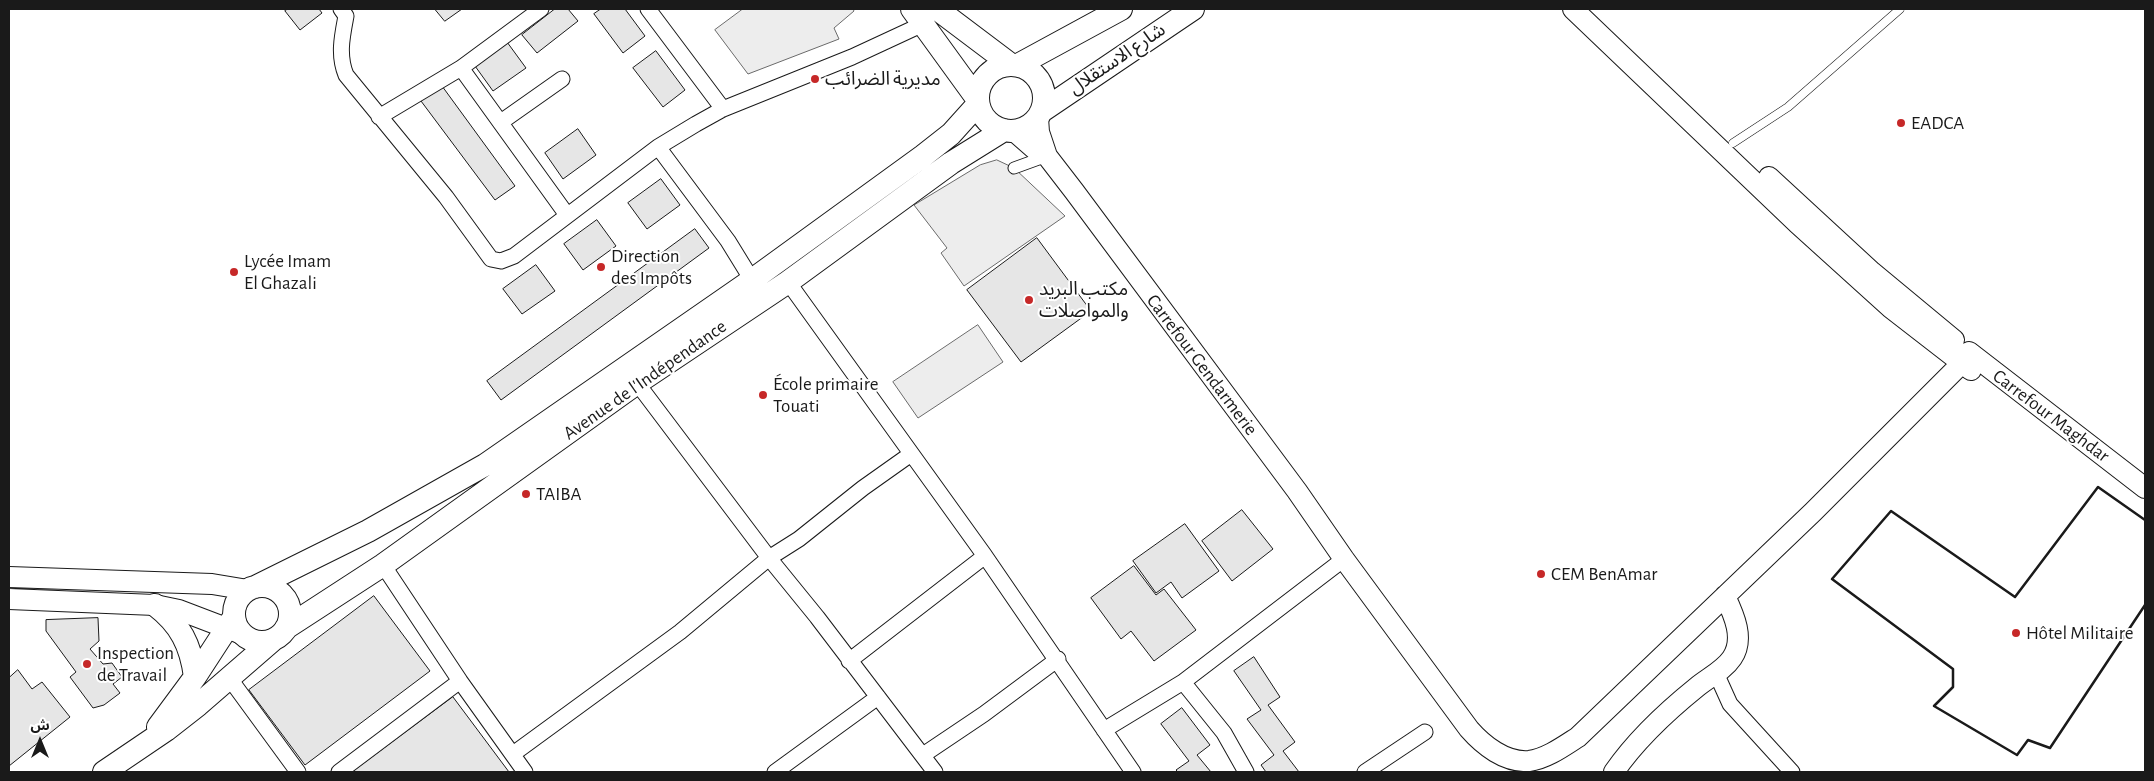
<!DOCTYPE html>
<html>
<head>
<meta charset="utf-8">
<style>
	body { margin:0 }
	#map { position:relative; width:2154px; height:781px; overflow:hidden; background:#fff; font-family:"Alegreya Sans","Noto Sans Arabic",sans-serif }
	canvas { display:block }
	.frame { position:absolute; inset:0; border:10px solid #1a1a1a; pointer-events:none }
	.north { position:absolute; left:15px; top:716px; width:50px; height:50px; -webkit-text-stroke:4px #fff; paint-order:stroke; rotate:0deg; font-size:14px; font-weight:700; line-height:20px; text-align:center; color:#1a1a1a }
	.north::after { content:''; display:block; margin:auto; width:18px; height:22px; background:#1a1a1a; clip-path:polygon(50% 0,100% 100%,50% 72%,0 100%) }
</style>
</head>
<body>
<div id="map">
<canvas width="2154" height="781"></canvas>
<div class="frame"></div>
<div class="north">ش</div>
</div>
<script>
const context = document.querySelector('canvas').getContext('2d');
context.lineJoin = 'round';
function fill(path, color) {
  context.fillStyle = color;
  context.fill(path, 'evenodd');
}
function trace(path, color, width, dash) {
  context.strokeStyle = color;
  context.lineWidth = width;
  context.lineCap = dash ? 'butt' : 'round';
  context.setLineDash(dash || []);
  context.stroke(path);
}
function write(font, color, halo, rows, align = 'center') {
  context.font = font + ' "Alegreya Sans","Noto Sans Arabic",sans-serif';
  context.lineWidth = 4;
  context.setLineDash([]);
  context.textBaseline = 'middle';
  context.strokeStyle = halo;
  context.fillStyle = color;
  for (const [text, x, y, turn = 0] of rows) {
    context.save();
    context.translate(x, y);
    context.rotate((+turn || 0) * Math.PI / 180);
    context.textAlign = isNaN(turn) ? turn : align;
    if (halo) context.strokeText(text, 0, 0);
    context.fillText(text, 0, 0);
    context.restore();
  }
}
const built = new Path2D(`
	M 743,9 L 853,9 L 854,11 L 834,28 L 839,39 L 748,74 L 715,30 Z
	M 997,160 L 1014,168 L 1065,216 L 964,286 L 941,253 L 947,248 L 914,205 L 980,165 Z
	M 978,325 L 1003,362 L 918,418 L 893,382 Z`);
const building = new Path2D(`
	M 288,9 L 319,9 L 322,13 L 300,30 L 285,11 Z
	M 435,9 L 462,9 L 445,21 Z
	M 555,9 L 568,9 L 578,21 L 537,53 L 522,35 Z
	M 601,9 L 625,9 L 645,36 L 623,53 L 594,14 Z
	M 507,42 L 526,68 L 493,91 L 475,66 Z
	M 656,51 L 685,90 L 663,107 L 633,68 Z
	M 442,86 L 515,186 L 495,200 L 421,101 Z
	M 578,129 L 596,155 L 563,179 L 545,153 Z
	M 661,179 L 680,205 L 647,229 L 628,203 Z
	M 597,220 L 616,246 L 583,270 L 564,244 Z
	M 695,229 L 709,248 L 501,400 L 487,381 Z
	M 1037,238 L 1091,311 L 1021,362 L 967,290 Z
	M 536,265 L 555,291 L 522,314 L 503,289 Z
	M 1242,510 L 1273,549 L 1232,581 L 1202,541 Z
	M 1185,524 L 1219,571 L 1182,598 L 1171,582 L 1156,593 L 1133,561 Z
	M 1134,566 L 1156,595 L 1164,589 L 1196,630 L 1154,661 L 1131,631 L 1121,639 L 1091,598 Z
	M 374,596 L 430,671 L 305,765 L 249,690 Z
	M 98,618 L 99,641 L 90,649 L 103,664 L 112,663 L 122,677 L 113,684 L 120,693 L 104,705 L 93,708 L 70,677 L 76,672 L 46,631 L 46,620 Z
	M 1254,657 L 1280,697 L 1268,705 L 1295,742 L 1283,751 L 1299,772 L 1266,772 L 1261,765 L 1274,755 L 1247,719 L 1261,710 L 1234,671 Z
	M 18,670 L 32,689 L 42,682 L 70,717 L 9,766 L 9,678 Z
	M 453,697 L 509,772 L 352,772 Z
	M 1182,708 L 1210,745 L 1197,755 L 1211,772 L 1178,772 L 1176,770 L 1189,761 L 1161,724 Z`);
const service = new Path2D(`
	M 1733,143 L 1788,107 L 1900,9`);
const pedestrian = new Path2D(`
	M 1014,168 L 1047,156`);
const minor = new Path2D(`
	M 341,9 L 346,16 C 342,37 338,55 346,75 L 446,197 L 491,259 L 501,261 L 514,256 L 658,147 L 696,124 L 723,109 L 852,57 L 921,25
	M 648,9 L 723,109
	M 461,68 L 567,215
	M 379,117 L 461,68 L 541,9
	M 501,122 L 562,79
	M 658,147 L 728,241 L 752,280
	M 788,282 L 985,556 L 1133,772
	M 637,383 L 769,558 L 817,617 L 935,772
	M 383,565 L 460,681 L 525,772
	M 849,661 L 985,556
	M 1716,673 L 1730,704 L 1792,772
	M 230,679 L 298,772
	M 1183,682 L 1224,733 L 1246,772
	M 1104,730 L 1183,682 L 1344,559
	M 513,754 L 680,632 L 769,558 L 799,539 L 863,488 L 911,454
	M 923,755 L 984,714 L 1058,659
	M 339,772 L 460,681
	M 775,772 L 878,697
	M 1365,772 L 1425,732`);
const tertiary = new Path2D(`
	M 1573,9 L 1797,223 L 1891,308 L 1971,370
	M 1038,118 L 1039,132 L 1047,156
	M 1014,131 L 1038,152 L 1047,156 L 1074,191 L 1297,491 L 1344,559 L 1469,729 C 1483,745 1505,763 1529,761 C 1546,759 1564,746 1578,737 L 1813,512 L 1962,363 L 1969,352 L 2145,488
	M 1769,177 L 1872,272 L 1954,340
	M 9,577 L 212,584 L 248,590
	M 9,599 L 155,605 L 179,610 L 242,634
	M 1614,772 C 1636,740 1666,712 1697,687 C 1708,678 1724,670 1732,658 C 1745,639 1734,615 1725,596`);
const secondary = new Path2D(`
	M 912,9 L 978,100
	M 937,9 L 1010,64
	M978 98a33 33 0 1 1 66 0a33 33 0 1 1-66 0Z
	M 1018,65 L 1121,9
	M 1042,111 L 1193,9
	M234 614a28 28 0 1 1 56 0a28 28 0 1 1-56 0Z
	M 255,587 L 368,531 L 485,465 L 752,280 L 923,156 L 951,134 L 978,104
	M 155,605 C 180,624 191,645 195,677
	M 286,628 L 383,565 L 637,383 L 788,282 L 951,163 L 1004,130
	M 158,727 L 195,677 L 234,617
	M 104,772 L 166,730 L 198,705 L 273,640`);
const wall = new Path2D(`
	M 2145,520 L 2098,487 L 2015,597 L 1891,511 L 1832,579 L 1953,669 L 1953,687 L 1934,706 L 2017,755 L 2028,740 L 2050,748 L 2145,605`);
const markers = [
	[815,79,5,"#c62828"],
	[1901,123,5,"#c62828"],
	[601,267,5,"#c62828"],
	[234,272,5,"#c62828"],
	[1029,300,5,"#c62828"],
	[763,395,5,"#c62828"],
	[526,494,5,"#c62828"],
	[1541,574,5,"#c62828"],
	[2016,633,5,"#c62828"],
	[87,664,5,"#c62828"]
];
const streetNames = [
	["شارع الاستقلال",1117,59,-34],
	["Carrefour Gendarmerie",1202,365,53],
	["Avenue de l'Indépendance",645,380,-35],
	["Carrefour Maghdar",2051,416,37]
];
const poiNames = [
	["مديرية الضرائب",825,79],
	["EADCA",1911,123],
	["Direction",611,256],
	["des Impôts",611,278],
	["Lycée Imam",244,261],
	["El Ghazali",244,283],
	["مكتب البريد",1039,289],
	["والمواصلات",1039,311],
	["École primaire",773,384],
	["Touati",773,406],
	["TAIBA",536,494],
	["CEM BenAmar",1551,574],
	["Hôtel Militaire",2026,633],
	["Inspection",97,653],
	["de Travail",97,675]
];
fill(built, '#ededed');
trace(built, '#6a6a6a', 1);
fill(building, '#e6e6e6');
trace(building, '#1a1a1a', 1);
trace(service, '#1a1a1a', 9);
trace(pedestrian, '#1a1a1a', 13);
trace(minor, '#1a1a1a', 17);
trace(tertiary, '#1a1a1a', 22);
trace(secondary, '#1a1a1a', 24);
trace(service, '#fff', 8);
trace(pedestrian, '#fff', 11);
trace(minor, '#fff', 15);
trace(tertiary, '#fff', 20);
trace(secondary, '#fff', 22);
trace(wall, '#1a1a1a', 2.5);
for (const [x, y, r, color] of markers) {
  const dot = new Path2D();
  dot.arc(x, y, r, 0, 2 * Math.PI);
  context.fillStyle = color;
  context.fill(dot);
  trace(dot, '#fff', 2);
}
write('19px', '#1a1a1a', '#fff', streetNames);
write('19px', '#1a1a1a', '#fff', poiNames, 'left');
</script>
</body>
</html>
